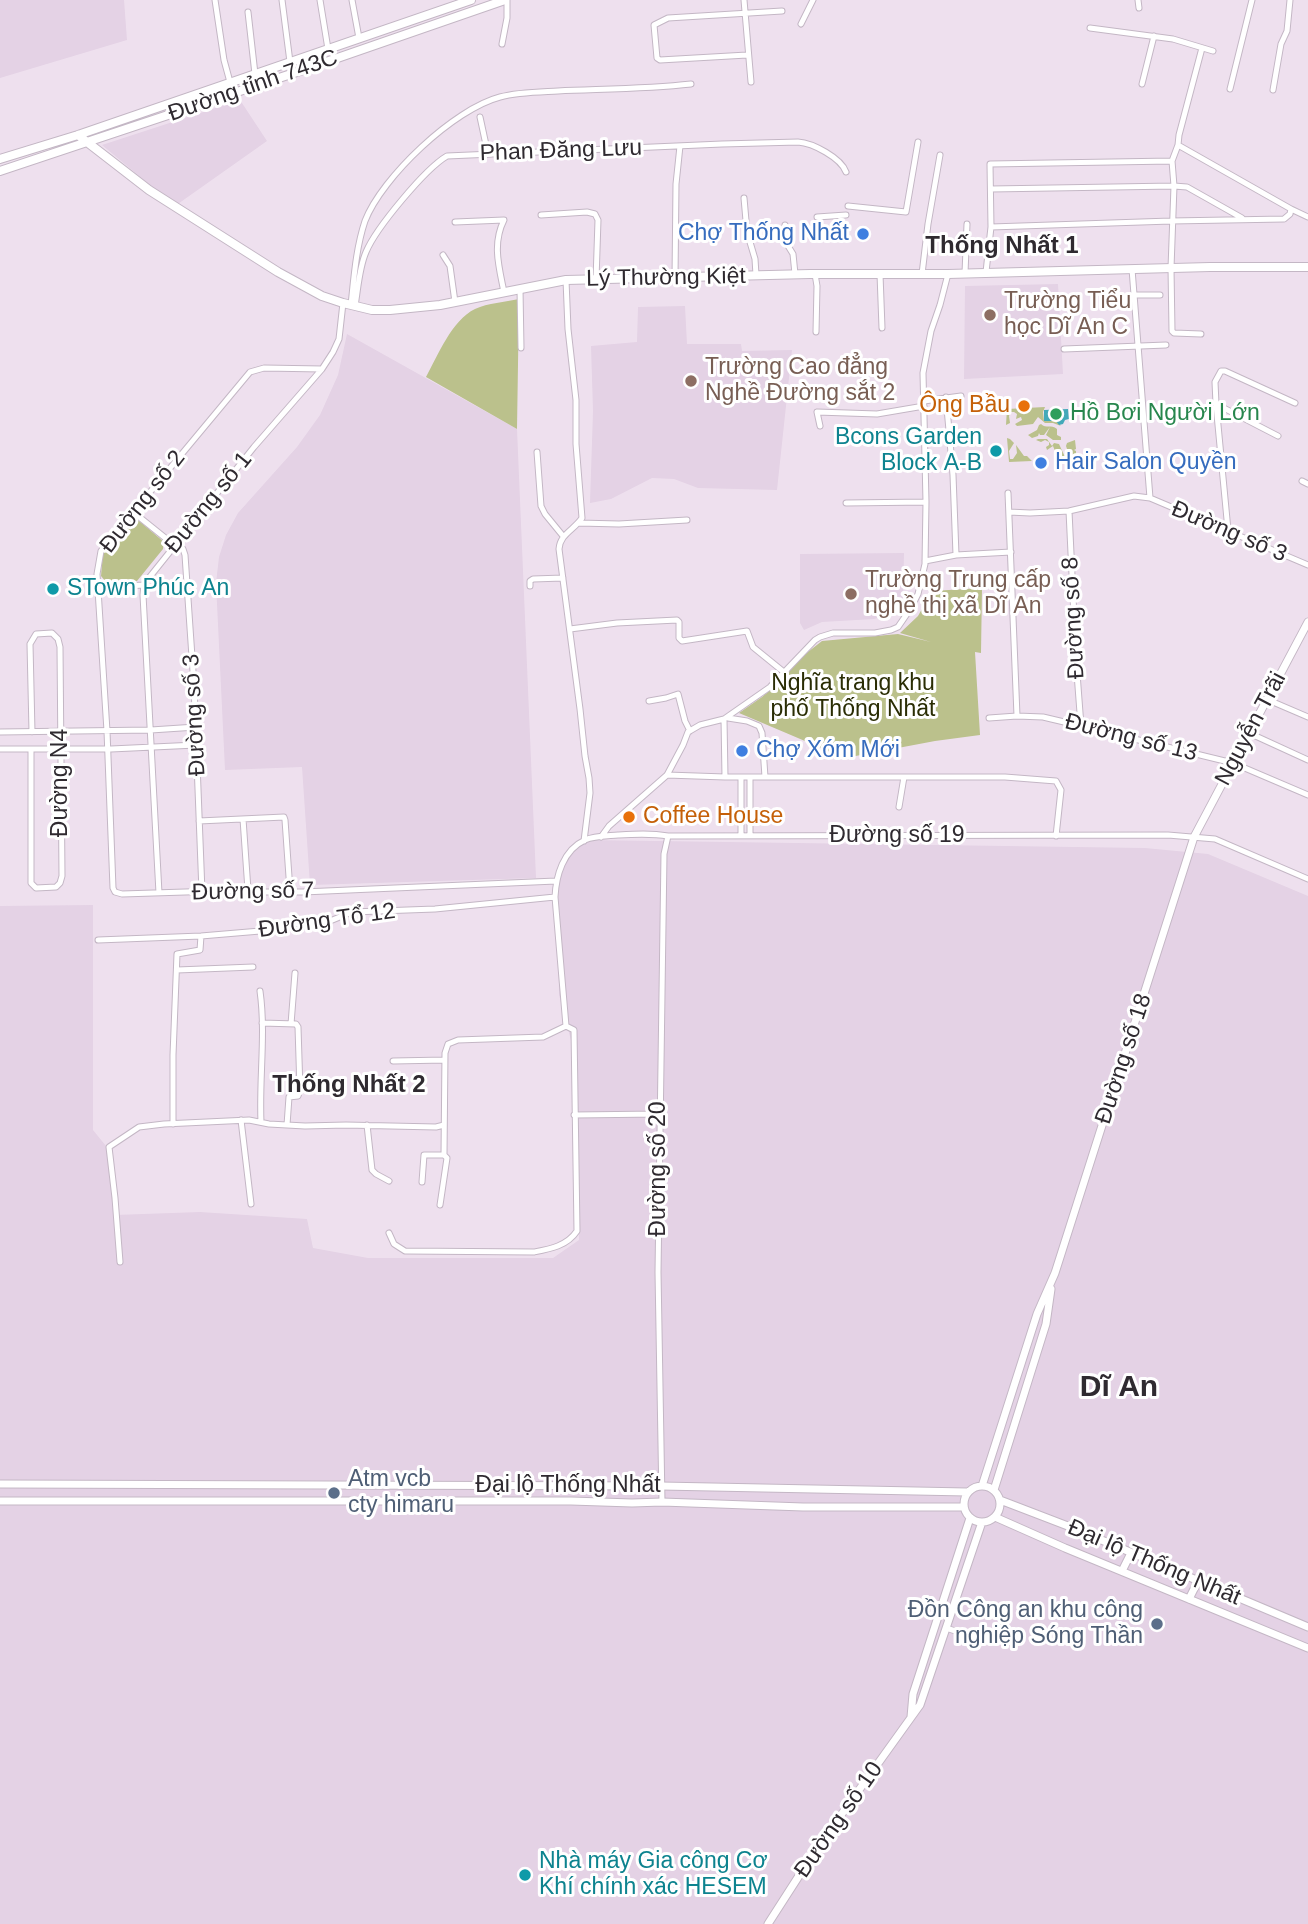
<!DOCTYPE html>
<html>
<head>
<meta charset="utf-8">
<style>
	body { margin:0 }
	canvas { display:block; background:#eee0ee }
</style>
</head>
<body>
<canvas width="1308" height="1924"></canvas>
<script>
const g = document.querySelector('canvas').getContext('2d');
g.lineJoin = 'round';
function fillPath(path, color) {
  g.fillStyle = color;
  g.fill(path, 'evenodd');
}
function strokePath(path, color, width, dash) {
  g.strokeStyle = color;
  g.lineWidth = width;
  g.lineCap = dash ? 'butt' : 'round';
  g.setLineDash(dash || []);
  g.stroke(path);
}
function write(font, color, halo, rows, align = 'center') {
  g.font = font + ' Arial,sans-serif';
  g.lineWidth = 6;
  g.setLineDash([]);
  g.textBaseline = 'middle';
  g.strokeStyle = halo;
  g.fillStyle = color;
  for (const [text, x, y, turn = 0] of rows) {
    g.save();
    g.translate(x, y);
    g.rotate((+turn || 0) * Math.PI / 180);
    g.textAlign = isNaN(turn) ? turn : align;
    if (halo) g.strokeText(text, 0, 0);
    g.fillText(text, 0, 0);
    g.restore();
  }
}
fillPath(new Path2D(`
	M0,0H124L127,40L0,78Z
	M240,100L267,141L175,206L102,145Z
	M1058,284L1063,374L964,379L965,286Z
	M685,306L687,344H741L742,351L792,350L777,490L698,488L674,479L652,478L611,499L590,503L593,411L591,346L637,342L638,307Z
	M347,334L517,429L536,878L310,885L302,767L225,770L216,583L219,557L226,535L238,513L297,447L320,415L338,375Z
	M904,553L903,597L897,609L885,616L874,619L822,622L804,630L800,623V554Z
	M587,840L1145,848L1208,854L1308,896V1924H0V906L93,905V1130L106,1146L115,1215L200,1212L307,1219L313,1248L368,1258H553L579,1240L572,1044L559,995L558,883L563,865L572,853Z`), '#e4d2e5');
fillPath(new Path2D(`
	M519,299L517,429L426,377C438,355 452,320 475,309C488,303 505,302 519,299Z
	M1045,407L1043,412L1044,421H1056L1061,426L1053,423H1045L1038,417L1033,424L1017,426L1015,424L1022,420L1021,417L1016,419L1017,414L1014,412H1011L1009,416L1010,423L1006,425L1007,409Z
	M1041,424C1046,429 1051,424 1057,429V435L1061,437V440H1053L1046,435L1050,427L1044,435H1040L1039,433L1038,436L1032,438L1028,435L1037,430L1039,425Z
	M1007,438L1010,439L1014,443L1009,451L1010,459H1013L1017,453L1016,445L1024,456H1027L1032,461L1009,462Z
	M1038,439H1047L1052,446L1054,443L1059,444L1065,457L1068,452L1066,446L1067,443L1075,440L1076,449L1074,450L1076,451V458L1058,459L1055,456V451L1053,446L1047,450L1046,447L1049,445V442L1045,440L1041,442L1036,440Z
	M134,519L138,520L164,542L163,549L137,581L133,582H106L101,576L103,552L129,521Z
	M982,588L981,653L975,652L980,735L935,741L845,758L739,713L762,697L782,680L799,659L822,641L898,634L931,642L900,633L918,616L932,591Z`), '#bbc18c');
fillPath(new Path2D(`
	M1068,409L1069,419L1065,420L1063,424L1059,425L1056,421H1044V410Z`), '#43a9b9');
const minor = new Path2D(`
	M215,0L224,60L230,82
	M282,0L290,62
	M320,0L328,49
	M352,0L359,38
	M744,0L751,82
	M1138,0L1139,8
	M248,12L255,74
	M801,24L813,0
	M1090,28L1173,39L1213,51
	M502,44L507,18V0
	M747,55L660,60L657,58L654,25L668,18L782,11
	M1142,84L1154,36
	M1230,89L1252,0
	M1273,90L1281,44L1287,31L1290,0
	M480,117L488,154
	M991,189L1174,186L1187,187L1242,218
	M744,198L747,232L755,259L756,275
	M848,206L906,212L918,142
	M1291,209L1308,217
	M541,215L587,212L595,214L598,220L596,280
	M817,217L846,215
	M455,222L504,220C492,244 499,267 504,292
	M785,225V241L793,254L795,274
	M991,227L1171,221L1284,219L1290,214L1291,209L1178,145
	M443,255L450,266L455,302
	M1132,269L1150,498
	M986,272L991,227L990,164L1172,161
	M965,273L967,224
	M815,274L817,286L816,332
	M880,274L882,328
	M922,274L928,224L940,155
	M675,278L676,184L680,146
	M566,280L568,329L576,400V444L582,518C574,530 560,534 559,549L580,709L585,756L589,778L590,793L584,841
	M520,289L521,348
	M1133,295H1160
	M351,305C354,277 356,248 365,221C382,177 454,109 500,97C518,92 539,92 558,91C602,89 647,89 691,84
	M355,306C358,289 359,268 366,252C376,228 425,169 447,156L722,144L798,142C813,143 841,158 846,172
	M1201,334L1174,333L1172,331L1171,268L1174,186L1172,161L1178,145L1179,135L1202,48
	M1064,349L1166,345
	M322,369L264,368L250,372L101,551L97,574L107,731L113,888L115,892L122,894L248,890L255,892H303L556,881
	M946,397L953,475L956,555
	M924,401L961,396
	M1216,404L1278,436
	M820,426L817,412L877,414L924,406
	M537,452L541,506L545,514L563,536
	M1302,481L1308,484
	M1008,493L1017,716
	M846,503L926,502
	M1069,511L1076,660L1081,726
	M133,512L174,545L183,549L185,555L194,686L202,892
	M1009,512L1030,513L1069,511L1134,496L1150,498L1308,565
	M579,523L619,524L687,520
	M1228,530L1216,404L1215,382L1221,371H1225L1295,403
	M925,561L956,555L1011,552
	M530,586V581L533,579L563,578
	M98,588L143,585
	M570,629L617,623L677,620L679,622V638L682,641L747,631L753,647L785,673
	M1266,699L1308,717
	M649,701L666,698L678,694L685,721L690,731
	M728,718L747,721L759,726L762,733L765,777
	M989,718L1017,716L1043,717L1081,726L1233,763L1308,795
	M724,719L725,777
	M0,732L151,730L196,727
	M1249,733L1308,760
	M0,749H111L196,745
	M31,749V883L36,888L56,887L60,883L62,876L60,647L58,639L52,633L36,634L30,644L32,732
	M667,775L725,777H1005L1056,781L1061,790L1056,836
	M741,777V835
	M750,777V835
	M899,807L904,777
	M243,819L248,890
	M199,821L284,817L285,820L290,891
	M601,837L609,826L667,775L683,745L688,732L700,725L724,719L770,687L815,640L820,637L833,633H875L891,630L898,627L911,608L918,594L925,564L926,502L923,373L931,331L940,305L948,274
	M159,893L143,595L144,584L254,447L322,369L333,352L339,339L343,303
	M98,940L201,936L272,930L292,924L330,921L352,912L435,909L555,897
	M177,970L253,967
	M260,991C266,1034 259,1078 261,1122
	M262,1023L296,1024L298,1027L300,1090L298,1096L289,1097L287,1125
	M291,1024L295,973
	M393,1061L445,1060
	M574,1115L659,1114
	M241,1120L251,1204
	M173,1124V1055L177,954L200,950L201,936
	M367,1125L372,1170L376,1174L389,1181
	M422,1182L424,1155H444
	M440,1205L447,1158L444,1155L445,1053L448,1044L458,1040L543,1037L566,1026L555,897C556,876 563,850 585,840C594,836 608,836 618,835C635,834 651,833 668,836L1168,835L1215,839L1308,879
	M389,1233L394,1244L405,1251L534,1252C550,1249 567,1246 577,1231L574,1030L566,1026
	M120,1262L115,1198L109,1147L139,1127L164,1124L249,1120L269,1124L305,1126L346,1125L436,1127L444,1125
	M662,1502L658,1272L664,854L668,836
	M946,1628L974,1637`);
const tertiary = new Path2D(`
	M0,1484L661,1486L967,1492
	M964 1504a18 18 0 1 1 36 0a18 18 0 1 1-36 0Z
	M982,1486L1037,1314L1055,1273L1194,837L1308,622
	M994,1490L1046,1324L1051,1289
	M1000,1500L1073,1528L1308,1627
	M0,1501H571L632,1503L662,1502L803,1507H964
	M995,1517L1065,1548L1308,1648
	M1122,1571L1131,1553
	M1189,1599L1198,1581
	M911,1717L913,1694L970,1518
	M768,1924L813,1854L920,1705L982,1522`);
const secondary = new Path2D(`
	M78,135L149,190L278,272L322,296L343,303L372,310H390L440,305L566,280L810,274H948L1210,267H1308
	M0,159L78,135L471,0
	M0,171L297,72L505,0`);
strokePath(minor, '#c4b7c5', 7);
strokePath(tertiary, '#c4b7c5', 9);
strokePath(secondary, '#c4b7c5', 10);
strokePath(minor, '#fff', 5);
strokePath(tertiary, '#fff', 7);
strokePath(secondary, '#fff', 8);
for (const [x, y, r, color] of [
	[863,234,7,"#3f7fe0"],
	[990,315,7,"#8d6e63"],
	[691,381,7,"#8d6e63"],
	[1024,406,7,"#e8710a"],
	[1056,414,7,"#2e9e5b"],
	[996,451,7,"#0f9aa8"],
	[1041,463,7,"#3f7fe0"],
	[53,589,7,"#0f9aa8"],
	[851,594,7,"#8d6e63"],
	[742,751,7,"#3f7fe0"],
	[629,817,7,"#e8710a"],
	[334,1493,7,"#5c6f8a"],
	[1157,1624,7,"#5c6f8a"],
	[525,1875,7,"#0f9aa8"]
]) {
  const dot = new Path2D();
  dot.arc(x, y, r, 0, 2 * Math.PI);
  g.fillStyle = color;
  g.fill(dot);
  strokePath(dot, '#fff', 2.5);
}
write('23px', '#2f2a30', '#fff', [
	["Đường tỉnh 743C",253,86,-19],
	["Phan Đăng Lưu",561,151,-2],
	["Lý Thường Kiệt",666,278,-1],
	["Đường số 2",143,502,-52],
	["Đường số 1",209,503,-51],
	["Đường số 3",1229,532,23],
	["Đường số 8",1074,618,-93],
	["Đường số 3",195,715,-93],
	["Nguyễn Trãi",1251,729,-62],
	["Đường số 13",1131,738,14],
	["Đường N4",61,783,-90],
	["Đường số 19",897,836],
	["Đường số 7",253,892,-1],
	["Đường Tổ 12",327,921,-8],
	["Đường số 18",1124,1059,-72],
	["Đường số 20",659,1169,-90],
	["Đại lộ Thống Nhất",568,1486],
	["Đại lộ Thống Nhất",1154,1563,23],
	["Đường số 10",839,1820,-55]
]);
write('23px', '#366cbe', '#fff', [
	["Chợ Thống Nhất",849,234,"right"],
	["Hair Salon Quyền",1055,463],
	["Chợ Xóm Mới",756,751]
], 'left');
write('23px', '#785e54', '#fff', [
	["Trường Tiểu",1004,302],
	["học Dĩ An C",1004,328],
	["Trường Cao đẳng",705,368],
	["Nghề Đường sắt 2",705,394],
	["Trường Trung cấp",865,581],
	["nghề thị xã Dĩ An",865,607]
], 'left');
write('23px', '#c56008', '#fff', [
	["Ông Bầu",1010,406],
	["Coffee House",643,817,"left"]
], 'right');
write('23px', '#27864d', '#fff', [
	["Hồ Bơi Người Lớn",1070,414]
], 'left');
write('23px', '#0d838f', '#fff', [
	["Bcons Garden",982,438,"right"],
	["Block A-B",982,464,"right"],
	["STown Phúc An",67,589],
	["Nhà máy Gia công Cơ",539,1862],
	["Khí chính xác HESEM",539,1888]
], 'left');
write('23px', '#2a2d04', '#fff', [
	["Nghĩa trang khu",853,684],
	["phố Thống Nhất",853,710]
]);
write('23px', '#4e5e75', '#fff', [
	["Atm vcb",348,1480],
	["cty himaru",348,1506],
	["Đồn Công an khu công",1143,1611,"right"],
	["nghiệp Sóng Thần",1143,1637,"right"]
], 'left');
write('bold 24px', '#2f2a30', '#fff', [
	["Thống Nhất 1",1002,246],
	["Thống Nhất 2",349,1085]
]);
write('bold 30px', '#2f2a30', '#fff', [
	["Dĩ An",1119,1388]
]);
</script>
</body>
</html>
